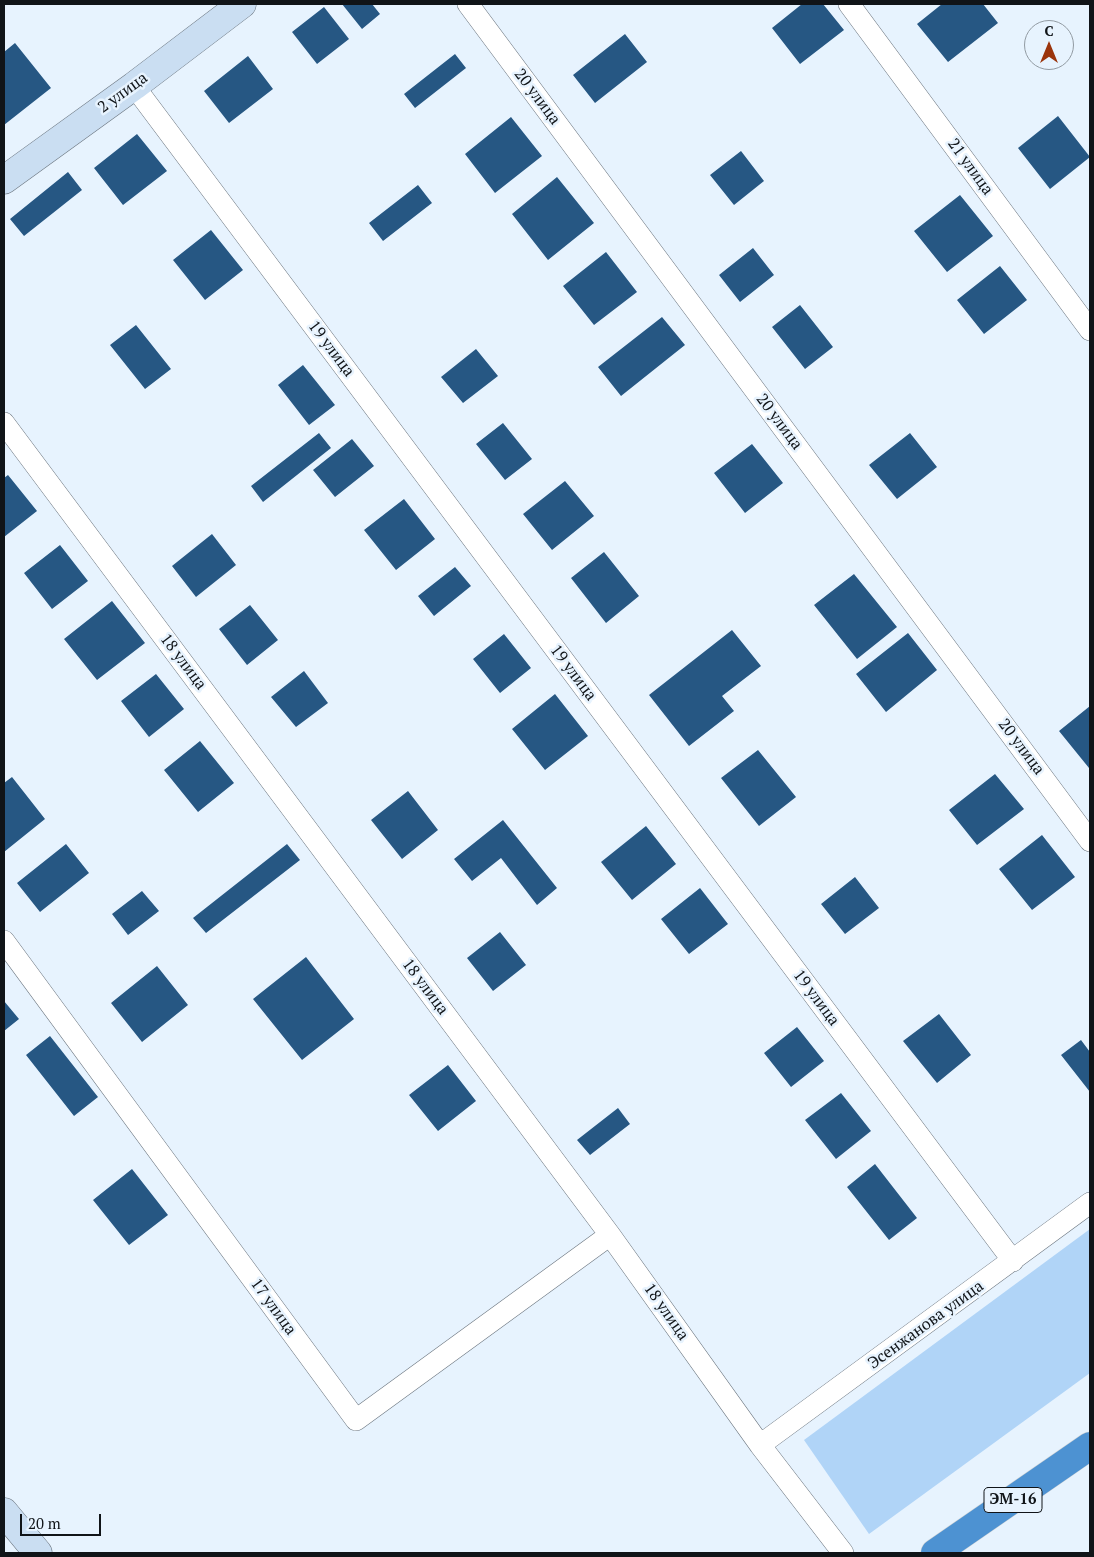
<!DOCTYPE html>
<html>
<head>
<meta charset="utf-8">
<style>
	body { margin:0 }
	#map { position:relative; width:1094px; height:1557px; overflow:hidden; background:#e7f3fe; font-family:"PT Serif",serif }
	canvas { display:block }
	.frame { position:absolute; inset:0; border:5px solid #101418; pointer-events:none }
	.north { position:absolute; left:1024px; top:20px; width:50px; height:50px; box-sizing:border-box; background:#e7f3fe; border:1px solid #919aa2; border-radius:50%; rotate:0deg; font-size:14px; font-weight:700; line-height:20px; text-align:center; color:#101418 }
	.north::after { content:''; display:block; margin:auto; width:18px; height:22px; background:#9a340c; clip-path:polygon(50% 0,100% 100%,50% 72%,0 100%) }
	.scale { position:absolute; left:20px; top:1514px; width:81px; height:22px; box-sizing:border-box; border:2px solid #101418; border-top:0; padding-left:6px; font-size:15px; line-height:18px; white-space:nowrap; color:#101418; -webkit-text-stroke:4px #e7f3fe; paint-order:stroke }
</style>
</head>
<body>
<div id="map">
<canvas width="1094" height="1557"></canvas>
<div class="frame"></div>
<div class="north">С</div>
<div class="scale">20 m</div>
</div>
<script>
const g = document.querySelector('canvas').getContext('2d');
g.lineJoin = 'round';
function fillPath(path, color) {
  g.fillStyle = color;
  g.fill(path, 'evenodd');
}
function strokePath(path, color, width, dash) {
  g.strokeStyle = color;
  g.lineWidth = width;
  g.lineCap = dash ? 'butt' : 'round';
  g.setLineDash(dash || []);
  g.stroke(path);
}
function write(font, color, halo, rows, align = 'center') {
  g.font = font + ' "PT Serif",serif';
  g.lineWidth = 5;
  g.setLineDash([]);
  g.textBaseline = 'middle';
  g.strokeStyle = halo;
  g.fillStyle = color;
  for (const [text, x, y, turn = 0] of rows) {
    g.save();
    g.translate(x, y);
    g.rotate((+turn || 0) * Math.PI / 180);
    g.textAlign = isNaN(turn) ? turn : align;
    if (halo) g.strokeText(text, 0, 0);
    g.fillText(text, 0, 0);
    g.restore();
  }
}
fillPath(new Path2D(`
	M1090,1229V1373L869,1534L804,1440Z`), '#b0d4f7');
fillPath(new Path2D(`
	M342,4H372L380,14L362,29Z
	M802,4H823L844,30L800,64L772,28Z
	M942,4H983L998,23L948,62L917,24Z
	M324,7L349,39L317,64L292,32Z
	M625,34L647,62L595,103L573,75Z
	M15,43L51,88L4,125V52Z
	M455,54L466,68L415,108L404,94Z
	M248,56L273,89L229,123L204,91Z
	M1058,116L1090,157L1050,189L1018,148Z
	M511,117L542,156L495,193L465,154Z
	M137,134L167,171L123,205L94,168Z
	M741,151L764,181L734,205L710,175Z
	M68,172L82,190L24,236L10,219Z
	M557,177L594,223L548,260L512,214Z
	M418,185L432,203L383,241L369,223Z
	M960,195L993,236L947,272L914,231Z
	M211,230L243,270L205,300L173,260Z
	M753,248L774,275L740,302L719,275Z
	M606,252L637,292L594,325L563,286Z
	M1000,266L1027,300L984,334L957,300Z
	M800,305L833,347L805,369L772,327Z
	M662,317L685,345L621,396L598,367Z
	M136,325L171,369L145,389L110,345Z
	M476,349L498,376L463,403L441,377Z
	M303,365L335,405L309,425L278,385Z
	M503,423L532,459L505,480L476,444Z
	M319,433L331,448L263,502L251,486Z
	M910,433L937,467L897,499L869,465Z
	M352,439L374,466L335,497L313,470Z
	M752,444L783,483L745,513L714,473Z
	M8,475L37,511L4,537V478Z
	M565,481L594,516L552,550L523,514Z
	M404,499L435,539L396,570L364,530Z
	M212,534L236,565L196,597L172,566Z
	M60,545L88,581L52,609L24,573Z
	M604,552L639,596L606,623L571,578Z
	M455,567L471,586L434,616L418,596Z
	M854,574L897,627L857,659L814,605Z
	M112,601L145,643L97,680L64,639Z
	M250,605L278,640L247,665L219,629Z
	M732,630L761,666L722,696L734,711L689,746L649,695Z
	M908,633L937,670L886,712L856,674Z
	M504,634L531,668L500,693L473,659Z
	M304,671L328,703L296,727L271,697Z
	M156,674L184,709L149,737L121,701Z
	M555,694L588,736L545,770L512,729Z
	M1090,706V767L1089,768L1059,731Z
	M200,741L234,783L198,812L164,770Z
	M758,750L796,797L759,826L721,778Z
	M995,774L1024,809L977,845L949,810Z
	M12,777L45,819L4,852V783Z
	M408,791L438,830L402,859L371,820Z
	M503,820L557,888L537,905L501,858L472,881L454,859Z
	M646,826L676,864L632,900L601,862Z
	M1042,835L1075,877L1032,910L999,869Z
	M66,844L89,873L40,912L17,883Z
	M287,844L300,860L206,933L193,918Z
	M855,877L879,908L845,934L821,904Z
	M700,888L728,924L689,954L661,919Z
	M142,891L159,911L128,935L112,914Z
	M500,932L526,965L493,991L467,958Z
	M306,957L354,1019L302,1060L253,999Z
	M157,966L188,1005L142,1042L111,1003Z
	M4,1001L19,1019L4,1031Z
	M939,1014L971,1055L937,1083L903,1041Z
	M797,1027L824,1061L791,1087L764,1053Z
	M50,1036L98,1097L74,1116L26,1055Z
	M1081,1040L1090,1052V1092L1061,1055Z
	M448,1065L476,1101L438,1131L409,1095Z
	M841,1093L871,1131L836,1159L805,1120Z
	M618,1108L630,1124L590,1155L577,1140Z
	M875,1164L917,1218L889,1240L847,1187Z
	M132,1169L168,1215L129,1245L93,1200Z`), '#265783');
const street = new Path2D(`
	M468,4L1090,841
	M849,4L1090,330
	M134,86L1013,1261
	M4,423L610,1235L760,1445L843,1553
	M4,941L356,1420L610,1235
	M760,1445L1090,1203`);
const secondary = new Path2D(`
	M4,180L134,86L242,4
	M4,1512L38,1553`);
const highway = new Path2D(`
	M935,1553L1090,1446`);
strokePath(street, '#6a747e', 22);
strokePath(secondary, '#6a747e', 29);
strokePath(highway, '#d4d5d5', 29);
strokePath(street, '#fff', 21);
strokePath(secondary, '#cadef2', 28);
strokePath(highway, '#4d92d2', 28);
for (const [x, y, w] of [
	[1013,1500,58]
]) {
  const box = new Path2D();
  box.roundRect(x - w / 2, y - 12.5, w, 25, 4);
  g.fillStyle = '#e7f3fe';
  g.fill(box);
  strokePath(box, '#101418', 1);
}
write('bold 15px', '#101418', null, [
	["ЭМ-16",1013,1500]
]);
write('16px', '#101418', '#e7f3fe', [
	["2 улица",123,93,-36],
	["20 улица",537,97,53],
	["21 улица",970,167,54],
	["19 улица",331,349,53],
	["20 улица",779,422,53],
	["18 улица",183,662,53],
	["19 улица",573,673,53],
	["20 улица",1021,747,53],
	["18 улица",425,987,53],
	["19 улица",816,998,53],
	["17 улица",273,1307,54],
	["18 улица",666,1312,55],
	["Эсенжанова улица",926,1325,-36]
]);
</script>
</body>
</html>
